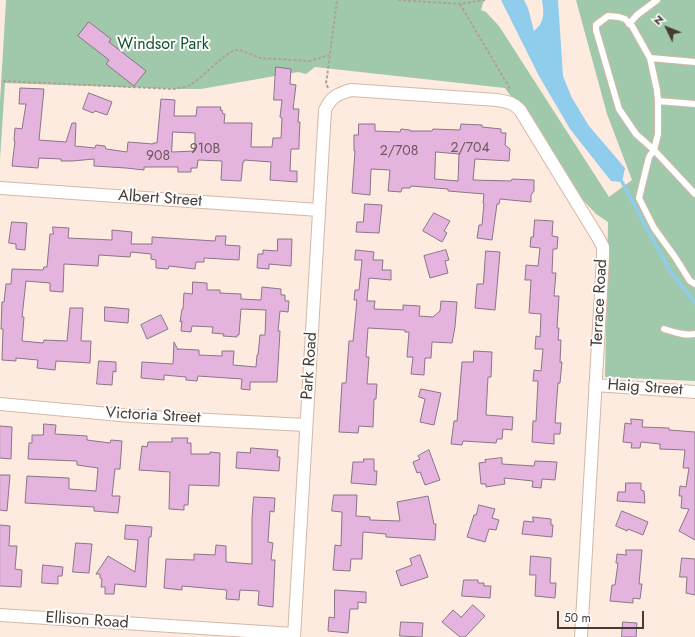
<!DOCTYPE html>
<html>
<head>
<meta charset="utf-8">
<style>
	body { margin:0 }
	#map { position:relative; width:695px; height:637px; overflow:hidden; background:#feebe0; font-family:Jost,sans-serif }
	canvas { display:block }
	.north { position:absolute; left:647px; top:8px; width:40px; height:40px; -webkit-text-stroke:3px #fcfcfc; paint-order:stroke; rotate:313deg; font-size:11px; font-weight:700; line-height:16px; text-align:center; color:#463a33 }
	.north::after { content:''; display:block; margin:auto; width:14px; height:18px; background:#463a33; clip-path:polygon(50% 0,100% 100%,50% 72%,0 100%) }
	.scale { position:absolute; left:557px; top:611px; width:87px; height:18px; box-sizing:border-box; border:2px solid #463a33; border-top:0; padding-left:5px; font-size:12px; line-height:14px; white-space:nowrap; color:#463a33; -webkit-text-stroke:3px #fcfcfc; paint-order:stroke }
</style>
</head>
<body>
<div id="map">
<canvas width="695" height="637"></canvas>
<div class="north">N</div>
<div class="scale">50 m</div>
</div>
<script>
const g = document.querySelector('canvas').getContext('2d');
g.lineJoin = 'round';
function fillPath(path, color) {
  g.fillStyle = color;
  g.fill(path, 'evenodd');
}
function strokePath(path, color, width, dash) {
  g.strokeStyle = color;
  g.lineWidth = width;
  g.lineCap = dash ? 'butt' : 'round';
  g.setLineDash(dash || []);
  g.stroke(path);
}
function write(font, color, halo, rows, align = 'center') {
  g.font = font + ' Jost,sans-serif';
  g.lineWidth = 4;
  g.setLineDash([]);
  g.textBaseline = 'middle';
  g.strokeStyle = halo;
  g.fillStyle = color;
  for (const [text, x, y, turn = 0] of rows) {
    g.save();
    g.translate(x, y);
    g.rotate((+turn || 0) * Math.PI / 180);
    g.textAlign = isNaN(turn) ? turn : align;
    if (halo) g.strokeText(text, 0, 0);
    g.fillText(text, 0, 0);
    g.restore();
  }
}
fillPath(new Path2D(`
	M6,0H484L481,10L486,12L499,26L609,197L632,180L607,114L576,0H695V381L605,377L608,222L596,214L583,200L505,88L315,67L306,74L298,72L201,89H177L5,83L0,159V102Z`), '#a0c9ab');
fillPath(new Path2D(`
	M501,0H524L528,8L534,31C545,22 544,13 542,0H558L563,76L572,98L589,126L625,168L622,182L611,181L570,129L539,76Z`), '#90cded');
strokePath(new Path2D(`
	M622,182L670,271L695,303`), '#90cded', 3.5);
const building = new Path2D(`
	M89,22L111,39L109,42L146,71L134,86L106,64L109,60L78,36Z
	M276,67L291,69L290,84L296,85L293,109H299L298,122H300L299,143V149H291L290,171H297V182L270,180L271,162L244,160V162H243L241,181L221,180L222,161L198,160L197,168H191V172H178V167H144V170L126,168L94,166V159L72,161H61V159L39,158L38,168L12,166L15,141H14L15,128L22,129L26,104H19L20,88L44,89L39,140L66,142L72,123H76L75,146L95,148L96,145L105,146L106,149L127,152L128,142L153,144V143H157L161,99L175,100L174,116H196L197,107H221L220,110H222L223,114H225L224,123H252L251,147H272L273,138H281L282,118L280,117L282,100H274ZM173,132L195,133V151L172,152Z
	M89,93L112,102L107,115L95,111L93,113L83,109Z
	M359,124H375V131L400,132L401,129L410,130V131H432L433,129L460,130L461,124L482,125V127L501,129V133H506L505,145L510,149L509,161L475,159L473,180L511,181L512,179L534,180V191L531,195V202L500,199L499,204H497L492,240L477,238L479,225H482L484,203H483L484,194L448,191V189L411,186L410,188H402L401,192L388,191L390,170L371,169L370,195L352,193L355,151H354V135H358ZM436,152L459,154L458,181L435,179Z
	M365,204L382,205L379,233L356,232L357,222H363Z
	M434,213L450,221L444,231L447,233L442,242L423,231Z
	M535,220L553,221L552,236L558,237L557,249H553L552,273H556L554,296H559L557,328H559L558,340H561L560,362H562L560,383H558L555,423H561L560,434H554V444L532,442L533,421H536L538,381H533L534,370L541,371L543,349H535L536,336L540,337L541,314L529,313L531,280H525L526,265L538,266L540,248L530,247L531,237H533Z
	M12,222L27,223L25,250L16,249V244L9,243Z
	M53,227L69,228L68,238L112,240V230L132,232L131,244H152V237L215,241L216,236H226L225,245L240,246L239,260L204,258V262H196L195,269L169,266L168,269L156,268V260L151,259V254L131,252L130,257L99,255L98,266L64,264L63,292L50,291V283L26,281L22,317H24L22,341L43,343L44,340L67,341L70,308H83L81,341H91L90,363L56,361L55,370L37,368L38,360L16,358V361L2,360L3,329H1L2,302H4L6,284H11L12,269L43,270L44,267H47L50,234H53Z
	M278,239H292L291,266L269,264V269L257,268L258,254H263V250L277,251Z
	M356,250L374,252L373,260H383L382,270H391V280L369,278L367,301H375L374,309L403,310V305L420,306L419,316L433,317L440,311L441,301L457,302L455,327L452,343L432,342L431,358H425L424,375L411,374L413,357H407L409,332H405V330L368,328L366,357H369L367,384H377L376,399H374L373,427L359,426L358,433L339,432L342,383H346L349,341H353L357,300H354L355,290H359L362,260H355Z
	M446,250L449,260L445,261L448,273L430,278L424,256Z
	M486,251L500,252L495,310L475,308L477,284H483Z
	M193,282L207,283V290H220V293L241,294V299L261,300L262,287L281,289V295H285V301H289L288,312L280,311L278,331H280L277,382H250V390L241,389L242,379L198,376L197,381L186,380V377L164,375V380L141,378L142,362L173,364L174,342L178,350V349L199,350V355L222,356V351H234L233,365L256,367L257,355H258L260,335H265L266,310L241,309L239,335H237V337L223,336L224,334L212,333L213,327L192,326L191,332L181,331L182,321L180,322L182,309H183L184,293L192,294Z
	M105,307L129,309L128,323L105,321Z
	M161,315L168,329L147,339L141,325Z
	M474,351L492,352L491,377H488L486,415L513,417L512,430L503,429L502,439H497L496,443L463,441L462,445L451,444L454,421H457L462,362H473Z
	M99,361L116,362V372L113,371L112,385L97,384Z
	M421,389L441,393L434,425L420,422L425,399L419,397Z
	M631,419L643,420L642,427L669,428V430L695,432V540L679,531L689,509L681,508L682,496H679L680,486L686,487L689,468H683L685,450L660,449V444L641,442L640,448H631L632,443L623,442L625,423L631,424Z
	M44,424L56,425L55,434L87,436V440L110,443L111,440L122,441L120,469H115L112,496H120L118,513L94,511V507L25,503L27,476L69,478V489L96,491L98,468L77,465V461L28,459L29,443H32V435H43Z
	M0,426L12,427L11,459L0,458Z
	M172,438H188L187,443H191V454H210V452L220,453L219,486L189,485L188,505H184V510L169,509L170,472L139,470L142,446L147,447L148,442H172Z
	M251,448L278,450L277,457H280L279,471L236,468L237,452L250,453Z
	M429,450L440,480L425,485L420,472L417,473L413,462L420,459L418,456Z
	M502,458V464L534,466L535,461L557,462L555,480L542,479L541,488L532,487L533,481L504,478L505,484L486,487V484H481L479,463L486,462L485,460Z
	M364,459H374V471H377L376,485L351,483L353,462H363Z
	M0,475H10L7,511L0,510Z
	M626,483H641V490L644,491L645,503L617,501L618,492H625Z
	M334,495H357L356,516L370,517V520L400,521L397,502L428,496L434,524H436L435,540L386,537V534L363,532L362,559H351L350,571L333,570L335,545L341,546L342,512L332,511Z
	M254,497L275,498L274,512L270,511L268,542L273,543L271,560H275L273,607L258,605L259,591L240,590L239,600L226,599L227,590L182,586V590L164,588L166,559L194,560V554L215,555L216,545L226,546V562L252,564V518Z
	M479,505L495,509L492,518L499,520L496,530L489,529L485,542L467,537L474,515H476Z
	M622,511L648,522L643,535L628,529L627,531L616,526Z
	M533,517L551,519V525H553L552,537L522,534L524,521L533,522Z
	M0,525L10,526L9,546H17L15,569L22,570L21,587L0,586Z
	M126,525L152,527L151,537H149L146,587L115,584L114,594H105V587H101L102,579L100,578V574H96L108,556L135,572L138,540L125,539Z
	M76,543L92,544L89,573L73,572Z
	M626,550H642L639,584H642L640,599L633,598V603L610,601L612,585H615L618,563H616L617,554L626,555Z
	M420,555L428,577L401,586L396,571L412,565L410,559Z
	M531,556L551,558L550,583H556L555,598L535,596L536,575H530Z
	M682,558L695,559V595L686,593L687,577H680Z
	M43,565L63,567L62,576H58V584L42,583Z
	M464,580H478V583H484V586H491L490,598L462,596Z
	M335,590L366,592V603L358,602V609H350L348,633L328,631L329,617L334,618Z
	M473,605L485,616L465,637H460L442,622L453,610L461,617Z
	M401,622L423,623L422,637L400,636Z
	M623,622L637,623L636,637H622Z`);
fillPath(building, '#e4b4de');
strokePath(building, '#8b7488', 1);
const service = new Path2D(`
	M629,24L637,15L657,0
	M650,58L695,62
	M658,101L695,104
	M695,194L654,150L636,134L619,109L596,30V25L608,16L619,17L625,19L632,26L650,58L657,90L658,101V134L654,150L649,157L639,198L654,228L675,257L690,281L695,284
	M664,329C674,332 685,336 695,334`);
const minor = new Path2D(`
	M0,188L319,210
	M595,385L695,392
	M0,404L131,416L306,425
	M0,615L294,634
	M294,637L325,110C331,97 337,94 351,90L497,100C508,102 512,102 520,110L599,239L603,247V257L581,637`);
strokePath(service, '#d5b7a6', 8);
strokePath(minor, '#d5b7a6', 14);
strokePath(new Path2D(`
	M398,0L460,4L485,0
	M460,4L509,87V91
	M3,81L174,89L188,86L196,81L226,55L234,50H240L260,58L310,61L329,55
	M328,88L326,83L327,77L337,0`), '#b0a097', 2, [3, 2]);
strokePath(service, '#fff', 6);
strokePath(minor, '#fff', 12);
write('14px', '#6e585e', null, [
	["2/704",470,149],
	["910B",205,150],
	["2/708",399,152],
	["908",158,157]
]);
write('16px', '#13502d', '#fcfcfc', [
	["Windsor Park",163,45]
]);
write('16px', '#463a33', '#fcfcfc', [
	["Albert Street",160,199,4],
	["Terrace Road",600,303,-87],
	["Park Road",310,366,-86],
	["Haig Street",645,388,4],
	["Victoria Street",153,416,3],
	["Ellison Road",87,621,4]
]);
</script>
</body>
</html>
